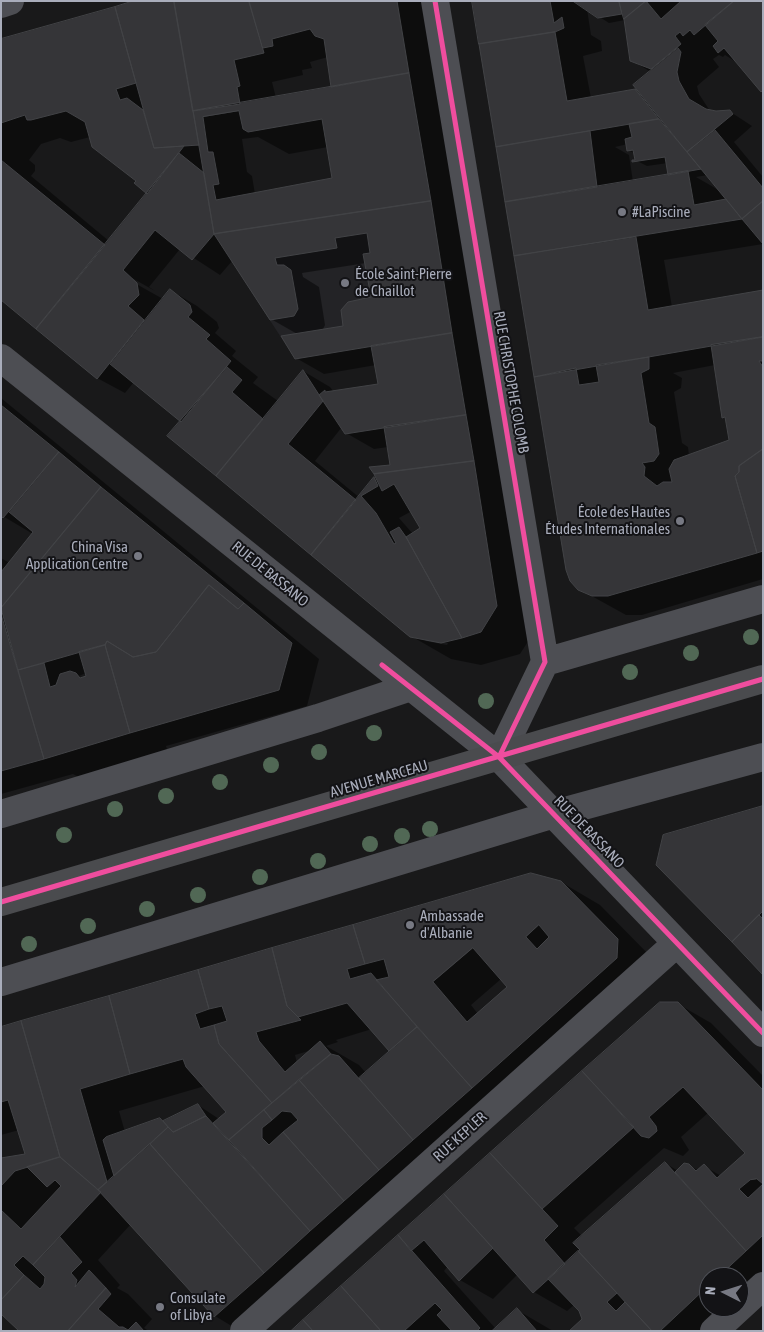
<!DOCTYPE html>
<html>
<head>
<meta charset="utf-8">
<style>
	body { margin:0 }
	#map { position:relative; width:764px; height:1332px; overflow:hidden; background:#19191a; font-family:"Asap Condensed",sans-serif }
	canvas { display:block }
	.frame { position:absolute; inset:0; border:2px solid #a9adbb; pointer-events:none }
	.north { position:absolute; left:699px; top:1267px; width:50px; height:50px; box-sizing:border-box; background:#131316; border:1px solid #4f5158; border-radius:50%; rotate:275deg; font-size:14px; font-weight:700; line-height:20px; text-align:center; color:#a9adbb }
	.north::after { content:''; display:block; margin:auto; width:18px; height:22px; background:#777983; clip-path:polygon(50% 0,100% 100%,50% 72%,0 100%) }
</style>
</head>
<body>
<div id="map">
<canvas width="764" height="1332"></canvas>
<div class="frame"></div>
<div class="north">N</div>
</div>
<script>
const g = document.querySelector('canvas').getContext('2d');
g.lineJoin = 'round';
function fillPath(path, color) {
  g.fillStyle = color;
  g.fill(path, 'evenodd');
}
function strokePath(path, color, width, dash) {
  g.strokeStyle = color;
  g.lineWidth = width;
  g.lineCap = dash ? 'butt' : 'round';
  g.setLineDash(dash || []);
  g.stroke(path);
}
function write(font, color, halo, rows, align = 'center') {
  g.font = font + ' "Asap Condensed",sans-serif';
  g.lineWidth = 4;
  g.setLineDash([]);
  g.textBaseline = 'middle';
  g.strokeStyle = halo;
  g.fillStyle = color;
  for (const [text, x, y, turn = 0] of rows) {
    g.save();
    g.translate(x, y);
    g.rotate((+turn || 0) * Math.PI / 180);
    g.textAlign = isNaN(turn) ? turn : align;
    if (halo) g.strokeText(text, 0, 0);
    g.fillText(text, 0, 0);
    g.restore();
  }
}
fillPath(new Path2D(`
	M431,201L452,333L295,359L214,234Z`), '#232326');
fillPath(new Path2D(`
	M139,1H432L536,629L520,654L481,665L451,659L411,636L181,421L134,382L125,393L97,378L1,299V41ZM328,57L333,88L276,98L272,82L303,75L302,70L312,68L310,62ZM90,137L148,193L109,241L31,176L35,171V165L29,160L41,144L60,138L71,142ZM258,137L289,154L328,147L333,179L255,194L252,176L247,172L242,139ZM180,249L220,275L233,260L271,319L299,335L296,358L324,374L376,365L379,385L334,392L330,387L303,371L278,401L253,383L258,377L232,356L236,351L215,333L219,328L217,322L197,306L170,290L163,299L131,281L132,278L155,291L149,287ZM366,263L373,298L345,327L322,331L325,325L319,287L303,277L302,273ZM342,427L346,433L374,449L388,447L391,466L375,473V478L360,498L315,461ZM412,511L422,529L413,534L399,518ZM423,638L448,643L447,645L426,641Z
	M473,1H763V92L738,63L725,55L723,57L719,55L713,59L719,67L697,86L699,94L710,111H729L752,126L734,142L763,177V244L664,260L672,307L763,291V579L642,615H626L579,589L516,256ZM587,9L609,23L625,20L631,60L651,72L642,95L635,91L591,98L583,56L602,51L601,41L591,35ZM628,144V150L636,154L637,161L647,166L668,163L670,175L633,182L629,155L615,147ZM708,175L722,192L696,177ZM715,365L723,417L726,419L730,441L689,456L688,447L682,443L674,392L681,388L682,378L673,373Z
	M1,398L319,659L307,706L166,746L169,756L84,780L73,774L1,794V558L8,562L9,565L33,534L1,515ZM86,673L87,677L83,678L79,676Z
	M763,807V973L657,864Z
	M561,882L600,905L657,963L240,1331L215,1316L131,1224L98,1260L120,1285L117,1288L128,1294L152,1319L144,1328L149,1331H22L1,1314V1159L26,1155L19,1130L1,1135V1028ZM501,979L508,987L478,1014L471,1005ZM372,1029L392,1051L366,1073L359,1065L326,1046L338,1042L336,1040ZM312,1050L297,1063L295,1055ZM205,1086L228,1112L219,1119L198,1105L164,1122L160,1119L125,1132L119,1111ZM104,1187L106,1188L92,1203H89Z
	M678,1004L711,1023L763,1076V1277L739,1299V1277H709V1307H730L705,1331H571L583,1319L580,1310L574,1305L567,1311L534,1292L518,1274L493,1299L460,1280L448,1266L444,1271L496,1329L517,1310L553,1331H293ZM708,1113L747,1153L721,1176L704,1166L699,1171L688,1165L678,1171L665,1163L582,1236L574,1228L664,1148L683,1156L689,1150L681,1137Z`), '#0007');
const building = new Path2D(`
	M133,1H174L199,145L154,148L115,7Z
	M174,1H249L264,53L234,60L240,86L237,87L240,104L193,111Z
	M249,1H397L409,73L331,87L324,39L315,36L310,29L272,39L273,46L263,48Z
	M472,1H550L554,23L562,17L564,28L555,32L479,44Z
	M573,1H619L622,14L598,18Z
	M619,1H646L624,19Z
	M646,1L661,19L681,1H734L694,35L690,30L683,36L680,32L675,36L681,44L651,69L630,61L624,19Z
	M734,1H763V90L761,92L724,48L718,53L713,46L718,41L705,25Z
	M115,7L136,83L116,89L120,100L127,98L143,110L154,148L184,146L147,194L134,183L136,181L92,147L85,122L66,111L31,120H27L25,115L1,123V39Z
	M555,32L567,101L635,89L659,119L496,147L479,44Z
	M678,48L681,52L677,72L679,81L689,99L706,109L716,111L730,110L733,114L687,152L633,85Z
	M409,73L431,201L214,234L193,111ZM239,111L243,129L248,132L322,119L332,178L216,200L213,185L219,184L213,152H208L203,117Z
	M659,119L687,152L701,169L668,175L665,157L632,162V160H635L633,150L627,151L625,139L632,137L629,124Z
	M715,130L763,188V201L742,219L687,152Z
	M590,131L597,187L505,202L496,147Z
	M179,153L204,173L214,234L192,260L155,230L123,270L137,283L139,295L128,306L144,320L97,379L36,329Z
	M1,160L105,245L36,329L1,300Z
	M688,171L694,205L726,199L742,219L514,256L505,202Z
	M431,201L452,333L295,359L281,336L343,326L341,310L348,302L371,297L363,254L370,253L367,233L335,238L337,248L275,258L277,265H284L291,270L298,309L294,316L270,320L214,234Z
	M763,201V244L742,219Z
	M636,237L648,310L763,290V337L534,377L514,256Z
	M170,289L190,305L192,312L188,317L210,335L206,339L231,361L181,422L110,364Z
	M452,333L466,415L345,434L319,395L325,390V392L378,384L371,346Z
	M763,337V361H759L763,367V449L739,466V472L735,476L757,553L608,596H592L578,590L570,581L566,570L534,377L576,368L579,385L599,382L596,365L649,357V369L641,373L649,423L655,427L659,454L654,461L642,463L645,467L644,476L657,486L663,482H672L669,469L674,460L729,440L725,417L722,418L711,345Z
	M227,367L242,380L232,392L263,419L216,476L167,436Z
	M303,370L323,401L288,444L356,500L311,555L216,476Z
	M1,405L59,452L3,518L1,516Z
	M466,415L474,461L374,474L369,467L390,465L384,427Z
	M763,449V551L757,553L735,476L739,472V466Z
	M59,452L101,487L1,608V572L33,532L9,512Z
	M474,461L497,606L481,632L462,638L406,537L420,528L394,484L382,491L374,474Z
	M374,477L378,486L361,496L376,513L394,544L396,543L390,532L399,527L406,537L462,638L441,643L410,637L311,555Z
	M101,487L244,603L238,609L209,585L156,652L133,657L107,641L105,645L18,670L1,608Z
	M209,585L238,609L244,603L292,643L279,690L130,733L105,645L107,641L133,657L156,652Z
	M1,614L44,759L1,771Z
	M105,645L130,733L44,759L18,670L44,663L50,687L56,685L60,674L70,671L76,673L80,678L86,676L79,652Z
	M763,806V911L732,942L656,865L663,835Z
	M531,873L561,881L618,939L617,958L472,1088L376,980L389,977L384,959L365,964L353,925ZM539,925L549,937L537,949L526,937ZM473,948L507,987L467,1022L433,982Z
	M759,915L763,919V975L732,942Z
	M353,925L365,964L347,969L350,979L371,973L417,1027L389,1051L347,1003L298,1017L287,1006L272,948Z
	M272,948L287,1006L301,1020L256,1032L259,1041L285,1072L320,1041L331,1054L272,1103L219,1044L214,1025L227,1021L222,1006L209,1009L198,970Z
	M198,970L209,1009L195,1014L200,1029L214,1025L219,1044L272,1103L229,1140L213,1123L226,1112L186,1067L183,1059L130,1074L109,996Z
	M109,996L130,1074L80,1089L107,1182L98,1190L60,1157L21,1021Z
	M660,1002H678L763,1090V1235L746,1251L675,1172L684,1163L689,1164L696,1171L704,1164L717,1178L745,1153L683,1087L649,1117L656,1126L657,1131L649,1138L641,1136L582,1071ZM757,1179L763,1184L748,1198L739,1189L750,1180Z
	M21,1021L60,1157L15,1171L1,1186V1158L25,1154L8,1100L1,1102V1027Z
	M417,1027L472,1088L413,1140L359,1078Z
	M331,1054L339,1056L413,1140L379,1170L299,1080Z
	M582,1071L634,1127L542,1209L490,1153Z
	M299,1080L379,1170L344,1201L283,1132L298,1120L291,1112L282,1111L272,1120L264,1110Z
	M198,1104L206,1116L173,1132L163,1121Z
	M264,1110L272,1120L262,1128V1138L269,1145L283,1132L344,1201L310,1231L229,1140Z
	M206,1116L310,1231L264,1273L150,1144L168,1127L173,1132Z
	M160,1118L168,1127L114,1176L103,1140L106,1137Z
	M150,1144L264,1273L214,1317L98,1190Z
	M490,1153L558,1226L544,1240L565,1264L533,1293L444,1194Z
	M60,1157L101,1192L33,1265L23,1256L14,1265L24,1275L1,1300V1210L21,1229L61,1186L55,1180L47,1187L27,1167Z
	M665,1162L746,1251L718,1277H709V1285L660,1331H652L578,1251L580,1250L573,1243Z
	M444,1194L493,1248L459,1281L424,1240L411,1251L398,1235Z
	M398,1235L480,1328L477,1331H452L437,1315L442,1310L435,1303L404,1331H381L341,1286Z
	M60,1237L82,1262L71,1273L77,1280L75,1287L89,1270L106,1288L68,1331H19L1,1314V1300L24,1275L40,1289L44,1284L45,1277L33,1265Z
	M578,1251L617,1293L607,1302L616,1311L625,1302L652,1331H569L582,1319L579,1311L548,1279Z
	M341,1286L381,1331H313L303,1320Z
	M106,1288L111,1294L98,1309L119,1327H123L128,1330L136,1322L144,1331H68Z
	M517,1308L537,1331H492Z
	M303,1320L313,1331H291Z`);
fillPath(building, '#353538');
strokePath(building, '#424346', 1);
strokePath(new Path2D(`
	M435,1L545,662L499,757
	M1,4L10,1
	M1,358L499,757L763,1033
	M545,662L763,599
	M1,814L318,718L411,687
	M1,982L554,814L763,757
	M244,1331L677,943
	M714,1331L763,1286`), '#4d4e53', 28);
strokePath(new Path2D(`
	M1,902L763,679`), '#4a4b4e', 28);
strokePath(new Path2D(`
	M435,1L545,662L499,757
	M382,665L499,757L763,1033
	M1,902L763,679`), '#ef4d9e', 5);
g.fillStyle = '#516855';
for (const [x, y] of [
	[751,637],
	[691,653],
	[630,672],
	[486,701],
	[374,733],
	[319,752],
	[271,765],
	[220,782],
	[166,796],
	[115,809],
	[430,829],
	[64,835],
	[402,836],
	[370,844],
	[318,861],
	[260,877],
	[198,895],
	[147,909],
	[88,926],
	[29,944]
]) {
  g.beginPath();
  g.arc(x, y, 8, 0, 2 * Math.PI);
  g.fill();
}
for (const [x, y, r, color] of [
	[622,212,5,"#777983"],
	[345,283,5,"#777983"],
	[680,521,5,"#777983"],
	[138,556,5,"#777983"],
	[410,925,5,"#777983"],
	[160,1307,5,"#777983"]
]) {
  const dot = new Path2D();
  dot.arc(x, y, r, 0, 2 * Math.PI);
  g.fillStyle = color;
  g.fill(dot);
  strokePath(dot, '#131316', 2);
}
write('15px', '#a9adbb', '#131316', [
	["#LaPiscine",632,212],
	["École Saint-Pierre",355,274],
	["de Chaillot",355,291],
	["École des Hautes",670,512,"right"],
	["Études Internationales",670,529,"right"],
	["China Visa",128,547,"right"],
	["Application Centre",128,564,"right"],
	["Ambassade",420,916],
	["d'Albanie",420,933],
	["Consulate",170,1298],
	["of Libya",170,1315]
], 'left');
write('15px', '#a9adbb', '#131316', [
	["RUE CHRISTOPHE COLOMB",511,382,80],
	["RUE DE BASSANO",270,574,39],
	["AVENUE MARCEAU",379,779,-16],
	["RUE DE BASSANO",589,832,46],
	["RUE KEPLER",460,1137,-42]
]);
</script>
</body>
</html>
